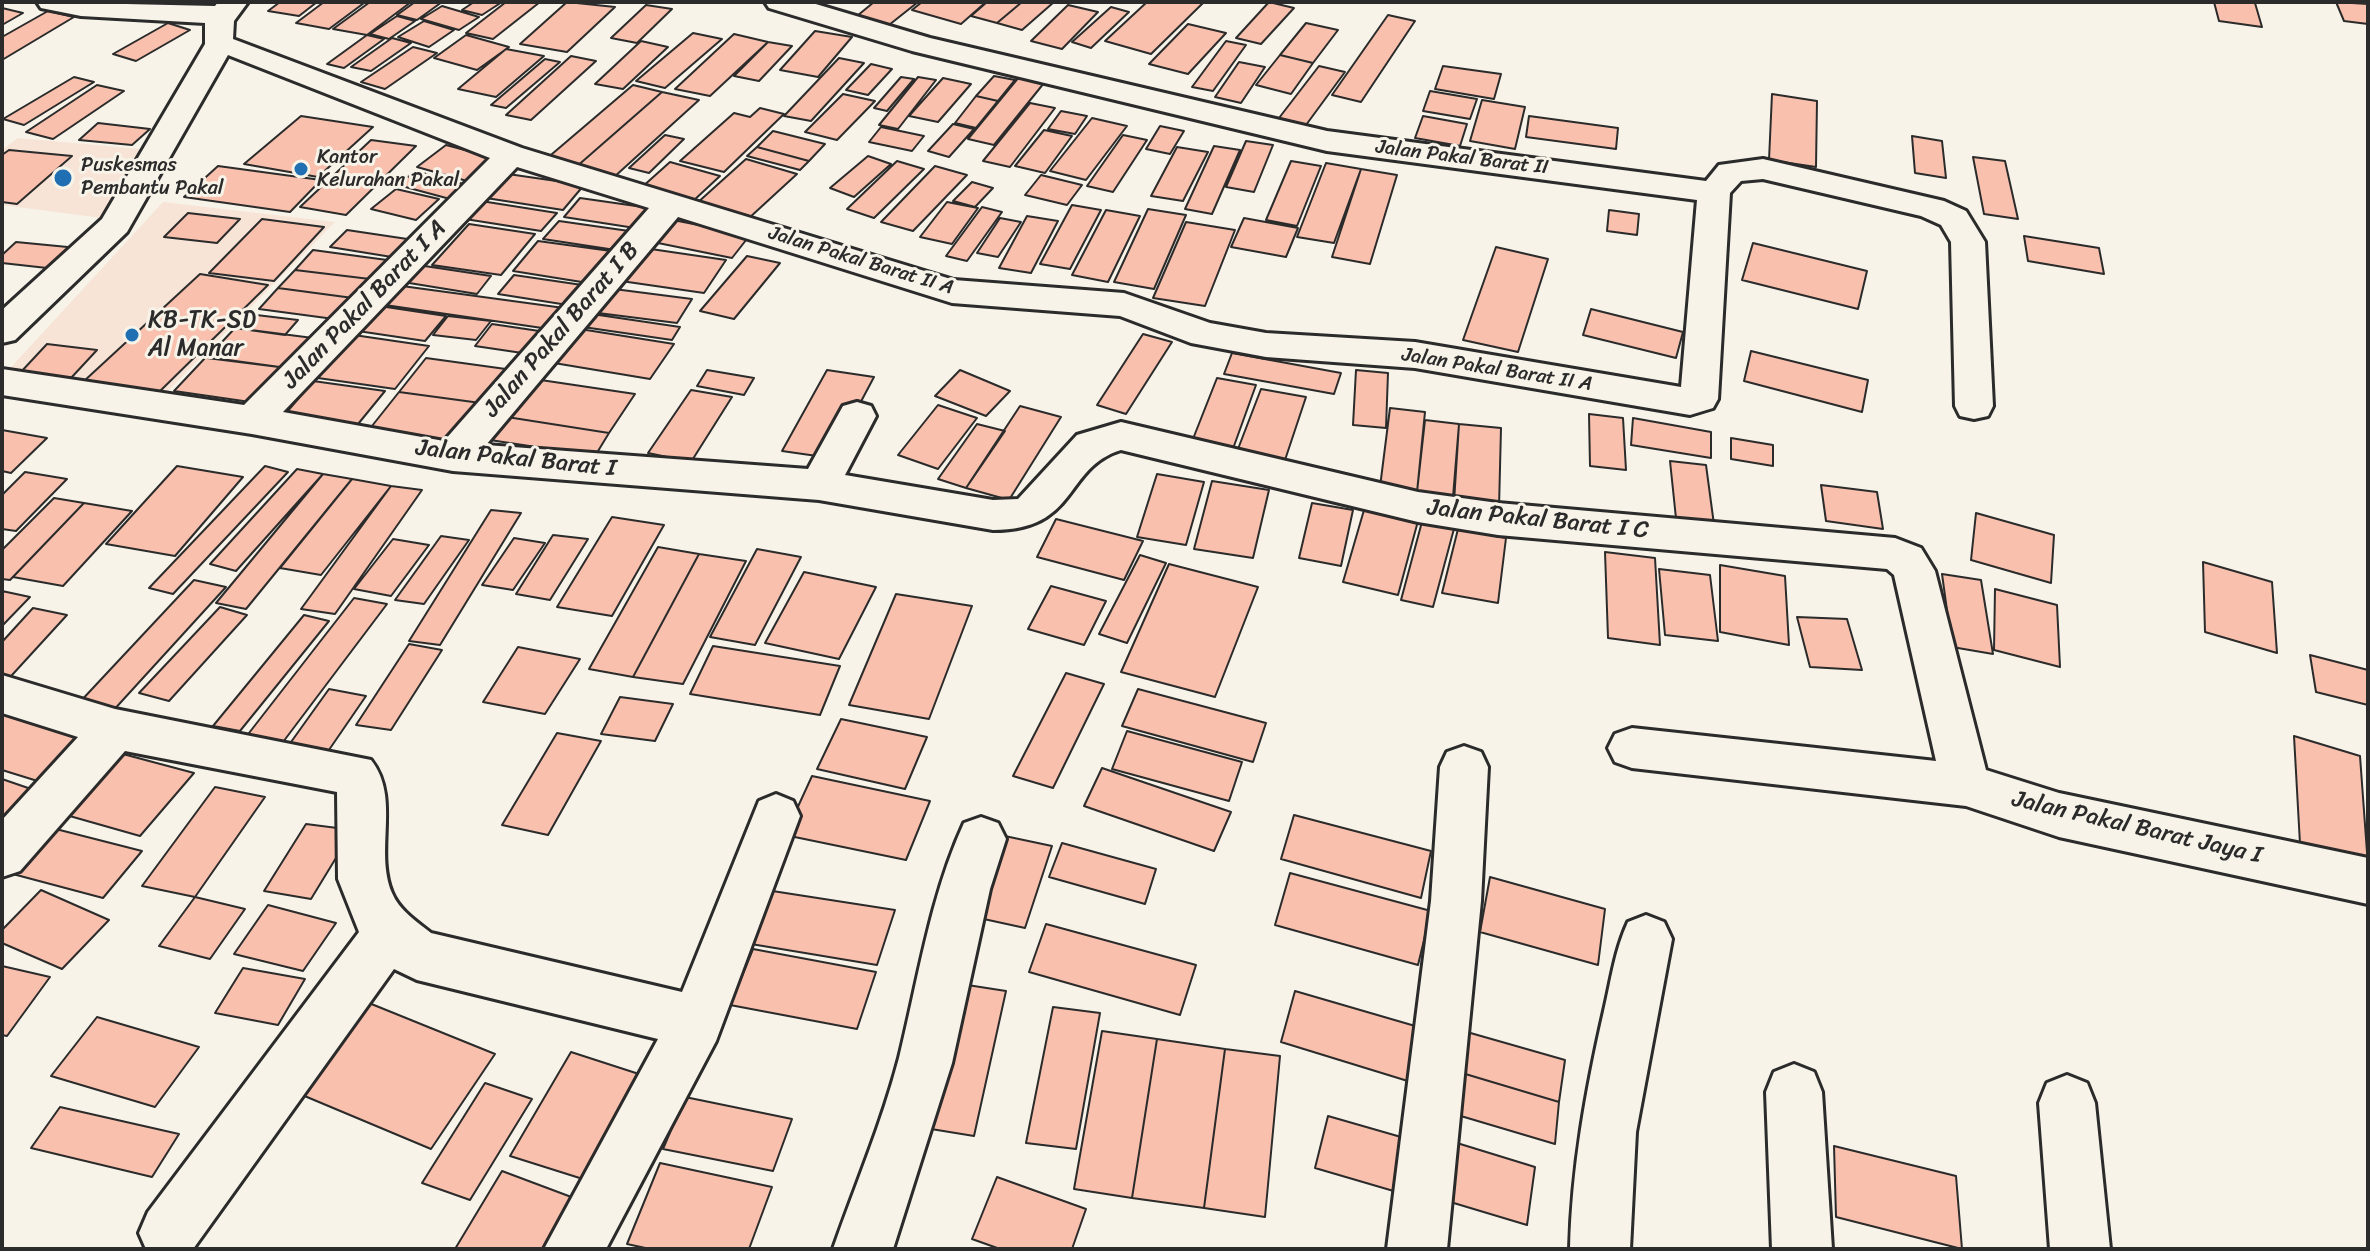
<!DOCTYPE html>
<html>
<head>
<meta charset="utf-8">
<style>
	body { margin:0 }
	#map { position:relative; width:2370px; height:1251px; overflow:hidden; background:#f7f3e8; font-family:Sriracha,sans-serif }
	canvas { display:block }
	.frame { position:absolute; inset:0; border:4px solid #2b2b2b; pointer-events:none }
</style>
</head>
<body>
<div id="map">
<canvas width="2370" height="1251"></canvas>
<div class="frame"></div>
</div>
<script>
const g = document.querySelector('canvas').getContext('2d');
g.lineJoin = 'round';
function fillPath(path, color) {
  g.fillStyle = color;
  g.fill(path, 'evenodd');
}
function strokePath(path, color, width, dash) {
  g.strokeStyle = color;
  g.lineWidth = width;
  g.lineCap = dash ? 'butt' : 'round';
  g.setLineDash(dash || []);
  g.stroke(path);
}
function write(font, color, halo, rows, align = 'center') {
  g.font = font + ' Sriracha,sans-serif';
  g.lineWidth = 6;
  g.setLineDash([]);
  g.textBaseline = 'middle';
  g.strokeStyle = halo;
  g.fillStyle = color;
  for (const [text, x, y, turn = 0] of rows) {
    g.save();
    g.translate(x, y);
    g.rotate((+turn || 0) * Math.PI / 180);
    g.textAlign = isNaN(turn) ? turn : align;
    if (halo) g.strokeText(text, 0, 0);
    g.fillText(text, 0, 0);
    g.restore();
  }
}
fillPath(new Path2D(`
	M18,138L141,149L102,218L2,205V150Z
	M163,202L335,222L157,402L2,377Z`), '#f7e4d6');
const building = new Path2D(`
	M280,2H317L299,16L268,11Z
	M324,2H361L364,3L329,29L296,23Z
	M370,2H411L367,35L333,29Z
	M415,2H442L417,20L397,15Z
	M474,2H502L482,15L462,10Z
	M506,2H540L493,39L466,33Z
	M567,2L615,7L567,52L520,44Z
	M874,2H918L889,25L857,16Z
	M922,2H986L961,24L912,10Z
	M987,2H1022L997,23L971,16Z
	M1022,2H1054L1022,30L997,23Z
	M1147,2H1204L1151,54L1105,41Z
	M1269,2L1294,8L1261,44L1236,38Z
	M2214,2L2255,3L2262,27L2219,21Z
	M2336,2L2368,4V24L2344,21Z
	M646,5L672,9L637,43L611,38Z
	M1068,5L1098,12L1062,49L1031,41Z
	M442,6L479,17L459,30L421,19Z
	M1111,7L1129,12L1091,48L1072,42Z
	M2,8L23,13L2,25Z
	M48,11L74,17L2,60V37Z
	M1388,15L1415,21L1361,102L1332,95Z
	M397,16L415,21L389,39L370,34Z
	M424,21L454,30L429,47L398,37Z
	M168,23L190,30L136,61L113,54Z
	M1306,23L1338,30L1313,63L1280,55Z
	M1188,24L1226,33L1188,74L1149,64Z
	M815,31L852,37L818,77L780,70Z
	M693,33L722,39L665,88L636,81Z
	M734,34L768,42L710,96L675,89Z
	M367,35L384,39L344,68L327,64Z
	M466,35L509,47L477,70L434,58Z
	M392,38L411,43L371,71L351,67Z
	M641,41L668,47L623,89L595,84Z
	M1226,41L1246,45L1213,91L1192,87Z
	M768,42L792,46L759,81L734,76Z
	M413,47L437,53L385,89L361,82Z
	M506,49L544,56L496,97L458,89Z
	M1280,55L1313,63L1291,94L1256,85Z
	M571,56L596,61L531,120L506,115Z
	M839,58L864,63L811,121L784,116Z
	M545,59L560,62L506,108L491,105Z
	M1239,62L1265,67L1241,103L1215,97Z
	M871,64L892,69L868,95L846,90Z
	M1319,66L1345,72L1306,125L1279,118Z
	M1443,66L1501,74L1494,99L1435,89Z
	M994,76L1015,80L998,101L976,96Z
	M74,77L94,82L24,125L3,119Z
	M901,77L914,79L887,111L874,108Z
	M918,77L936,80L898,129L879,125Z
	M1019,77L1044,83L994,145L968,139Z
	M943,78L971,84L938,122L909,116Z
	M97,85L124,91L53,139L26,132Z
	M633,85L662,92L575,168L545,160Z
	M1430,91L1477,99L1470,119L1423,111Z
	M662,92L699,100L613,178L575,168Z
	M843,94L875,101L837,140L805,132Z
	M1772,94L1817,101L1816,167L1769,160Z
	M976,96L998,101L976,128L955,123Z
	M1482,100L1525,107L1515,149L1470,141Z
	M1030,103L1055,108L1010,167L983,161Z
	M760,108L784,114L724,172L680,161L734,113L750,117Z
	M1061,111L1087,116L1075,134L1048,129Z
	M301,116L373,127L318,177L244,164Z
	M1423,116L1467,124L1460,146L1415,138Z
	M1529,116L1618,128L1616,149L1526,137Z
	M1092,118L1127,126L1086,180L1050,171Z
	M98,123L150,129L132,145L79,140Z
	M953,124L974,129L949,157L928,151Z
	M1160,126L1184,131L1170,154L1146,149Z
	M881,127L924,136L912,151L869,142Z
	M1044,130L1072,136L1045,173L1015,166Z
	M773,131L825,144L809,161L757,147Z
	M665,135L684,139L649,173L629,168Z
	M1123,135L1147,140L1113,192L1087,186Z
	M1912,136L1942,141L1946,178L1915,173Z
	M371,140L416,146L346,215L300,207Z
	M1246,141L1273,145L1254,192L1226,187Z
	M446,145L495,158L467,181L417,167Z
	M1214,146L1240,150L1212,214L1185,209Z
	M757,147L809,161L800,170L747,156Z
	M1177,147L1208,152L1183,201L1151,196Z
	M9,150L72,156L17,204L2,202V155Z
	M868,156L891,164L854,197L830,188Z
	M1973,157L2005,161L2018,219L1984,214Z
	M746,159L797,174L748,219L696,204Z
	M897,161L924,169L874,218L847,209Z
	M1291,161L1321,166L1297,226L1266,220Z
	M670,162L720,176L692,202L641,188Z
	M1326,163L1361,169L1334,243L1297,237Z
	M218,166L321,180L290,212L184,197Z
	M935,166L967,175L913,231L881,222Z
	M1361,169L1397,175L1370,264L1332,257Z
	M415,171L467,185L450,199L398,185Z
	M508,174L584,185L563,210L486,198Z
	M1041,175L1082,185L1067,205L1025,195Z
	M972,182L993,188L975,207L953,201Z
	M396,189L439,199L416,220L371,209Z
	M580,198L650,208L635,228L564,217Z
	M481,201L557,213L541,231L465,219Z
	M947,202L978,208L952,244L920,237Z
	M1072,205L1101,210L1070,269L1040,264Z
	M982,207L1002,212L967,261L946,256Z
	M1148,209L1186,215L1154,289L1114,282Z
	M1106,210L1140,216L1108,282L1072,275Z
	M1609,210L1639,214L1637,235L1607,231Z
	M188,213L240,219L217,243L164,237Z
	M1027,216L1058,221L1031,273L999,268Z
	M1000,218L1021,222L998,257L977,253Z
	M1244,218L1298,228L1286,257L1231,247Z
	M262,219L324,227L274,281L209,273Z
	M673,220L750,235L732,258L653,242Z
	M559,221L636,232L622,251L543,239Z
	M1186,222L1235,230L1205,306L1153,298Z
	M469,224L535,234L501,275L432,265Z
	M347,230L414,240L398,258L330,247Z
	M2024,236L2099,248L2104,274L2028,261Z
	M538,241L611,251L588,283L513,271Z
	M16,242L78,248L56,269L2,263V255Z
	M1753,243L1867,271L1858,309L1742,280Z
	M1496,247L1548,259L1518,352L1463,340Z
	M644,248L726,260L704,293L621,281Z
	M313,250L387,260L370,279L295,270Z
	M747,256L780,263L734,319L700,311Z
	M418,265L491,276L477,294L403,282Z
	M295,270L370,279L353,298L278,288Z
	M200,274L268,285L155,396L83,382Z
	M514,275L589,286L574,306L498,294Z
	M402,286L564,308L549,329L385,305Z
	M278,288L353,298L334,319L259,309Z
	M614,289L692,299L677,323L598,313Z
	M373,305L446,316L425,341L351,330Z
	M1591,309L1683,332L1676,358L1583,335Z
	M248,314L298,320L285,335L235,328Z
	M592,314L680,327L672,340L583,327Z
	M448,316L491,321L476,340L433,335Z
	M492,324L546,332L529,354L475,346Z
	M235,328L313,338L287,368L207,358Z
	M580,329L674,344L650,379L554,363Z
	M347,334L429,346L395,389L311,377Z
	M1143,334L1172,342L1126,414L1097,405Z
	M47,344L97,350L71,378L20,373Z
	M1751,351L1868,380L1862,412L1744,381Z
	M1232,353L1341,373L1334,394L1224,374Z
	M206,357L287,368L257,403L174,391Z
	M426,358L513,370L488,404L399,392Z
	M707,370L754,378L744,395L697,386Z
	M827,370L874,377L831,458L782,451Z
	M960,370L1010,391L986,416L935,396Z
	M1356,370L1388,373L1386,428L1353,425Z
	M1217,378L1256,385L1230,457L1189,449Z
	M534,379L635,394L609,433L507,417Z
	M313,381L385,391L354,429L281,419Z
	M1261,389L1306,397L1281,472L1233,462Z
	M691,390L732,397L691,462L648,453Z
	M399,392L488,404L459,444L368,431Z
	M938,405L977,418L938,469L898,455Z
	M1020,406L1061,417L1009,500L966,488Z
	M1390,408L1425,412L1417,492L1380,487Z
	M1589,414L1623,418L1626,470L1590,466Z
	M507,417L609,433L595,456L490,440Z
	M1633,418L1711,432V458L1631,445Z
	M1425,420L1459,424L1453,497L1417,492Z
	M977,424L1005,431L966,488L938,479Z
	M1459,424L1501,428L1499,508L1454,502Z
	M2,430L47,438L11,473L2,471Z
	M1731,438L1773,445V466L1731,459Z
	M1670,461L1706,465L1715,532L1677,528Z
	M177,466L243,477L175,556L106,544Z
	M265,466L288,472L173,594L149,588Z
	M297,469L323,474L236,571L210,564Z
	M25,472L67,479L16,531L2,529V495Z
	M323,474L352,479L246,609L216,603Z
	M1157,474L1204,482L1186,545L1137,537Z
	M352,479L391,486L321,575L280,568Z
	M1212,481L1269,490L1253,558L1194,549Z
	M1821,485L1877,492L1883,529L1826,521Z
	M391,486L422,490L335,614L301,609Z
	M54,498L84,503L10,580L2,579V550Z
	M84,503L132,511L63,586L13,577Z
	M1312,503L1353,510L1341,566L1299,558Z
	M491,510L521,513L440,645L409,641Z
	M1364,510L1418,521L1398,595L1343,582Z
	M1976,513L2054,535L2051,583L1971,560Z
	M612,517L664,525L612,616L557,607Z
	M1423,518L1455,525L1433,607L1401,600Z
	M1056,519L1143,541L1124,580L1037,557Z
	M1458,529L1506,538L1498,603L1442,593Z
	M553,535L588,539L550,600L516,594Z
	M441,536L469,540L424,604L395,600Z
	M514,538L545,543L513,590L482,585Z
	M393,539L429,545L391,596L354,589Z
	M658,547L699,554L633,677L589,669Z
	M757,549L801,557L755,645L710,637Z
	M1605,552L1655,558L1660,645L1608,638Z
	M699,554L746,561L683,684L633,677Z
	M1140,555L1166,563L1127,643L1099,634Z
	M2203,562L2272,582L2277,653L2205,632Z
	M1169,564L1258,587L1215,697L1121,672Z
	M1720,565L1785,576L1789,645L1720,632Z
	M1659,569L1710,575L1718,641L1665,635Z
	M804,572L876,587L839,659L765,643Z
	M1942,574L1981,580L1993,654L1952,647Z
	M194,580L226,587L111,713L78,704Z
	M1051,586L1106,601L1084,645L1028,629Z
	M1995,589L2057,605L2060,667L1994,650Z
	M2,591L30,597L2,626Z
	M896,594L972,606L929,719L849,705Z
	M354,598L387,604L277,750L242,742Z
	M220,607L247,615L169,701L139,693Z
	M33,608L67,615L2,686V642Z
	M304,615L329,621L240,731L213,726Z
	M1797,617L1847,619L1862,670L1810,667Z
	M409,644L442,650L391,730L356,725Z
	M713,646L840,666L820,715L690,694Z
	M518,647L580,659L545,714L483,702Z
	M2310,655L2368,670V705L2316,692Z
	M1066,673L1104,684L1053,788L1013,776Z
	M329,689L366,696L320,763L281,756Z
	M1138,689L1266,723L1253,762L1122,726Z
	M620,697L673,704L655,741L601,734Z
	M2,702L94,729L44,783L2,770Z
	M841,719L927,737L905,789L817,769Z
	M1127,731L1242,762L1229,801L1112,769Z
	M557,733L601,741L548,835L502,825Z
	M2294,736L2360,756L2368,866L2300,844Z
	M108,750L194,773L140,836L52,811Z
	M1102,768L1231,812L1214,851L1084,806Z
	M812,776L930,801L906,860L785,835Z
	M2,779L34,790L2,823Z
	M215,787L265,797L195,897L142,886Z
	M1294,815L1431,851L1421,898L1281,859Z
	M306,824L353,830L311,899L264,891Z
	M48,827L142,851L103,898L9,873Z
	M1000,835L1052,846L1025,928L970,916Z
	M1062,843L1156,869L1145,904L1049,877Z
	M1290,873L1431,911L1418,965L1275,925Z
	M1490,877L1605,909L1598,965L1480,932Z
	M41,890L109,920L62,969L2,943V930Z
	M766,890L895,910L877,965L745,943Z
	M195,897L245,909L210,959L159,946Z
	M268,905L336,923L303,971L234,954Z
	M1046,924L1196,965L1180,1015L1029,972Z
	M753,949L876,972L857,1029L730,1005Z
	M2,966L50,977L7,1036L2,1035Z
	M243,968L305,979L278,1025L215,1013Z
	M961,984L1006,991L974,1136L925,1128Z
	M1295,991L1422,1028L1411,1082L1281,1042Z
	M364,1001L495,1054L431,1149L295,1092Z
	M1053,1007L1100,1013L1076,1149L1026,1143Z
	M97,1017L199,1047L155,1107L51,1076Z
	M1460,1030L1565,1060L1559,1102L1452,1070Z
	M1102,1031L1157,1039L1132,1198L1074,1189Z
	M1157,1039L1225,1049L1204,1208L1132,1198Z
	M1225,1049L1280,1056L1265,1217L1204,1208Z
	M571,1052L642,1075L586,1180L510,1156Z
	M1452,1070L1559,1102L1555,1144L1444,1111Z
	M485,1083L532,1099L470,1200L422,1183Z
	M685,1097L792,1119L773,1171L663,1149Z
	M60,1107L179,1134L152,1177L31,1148Z
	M1328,1116L1408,1139L1397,1192L1315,1168Z
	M1457,1143L1535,1167L1527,1225L1447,1201Z
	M1834,1146L1956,1176L1962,1249L1836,1217Z
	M660,1163L772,1187L749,1249H650L627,1244Z
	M502,1171L590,1204L565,1249H455Z
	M997,1177L1086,1209L1072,1249H1000L972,1239Z`);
fillPath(building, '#f8c0ad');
strokePath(building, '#2b2b2b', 2);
const street = new Path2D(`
	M37,2L215,6L218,2H248L234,21L233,39L522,148L954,280L1124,293L1210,323L1266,333L1415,342L1681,387L1697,200L1327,151L912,51L769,8L765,2H809L930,38L1327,131L1706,181L1719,165L1763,159L1944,201L1966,211L1985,242L1993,406L1988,416L1974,419L1960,416L1955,406L1951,242L1941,225L1921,216L1763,179L1741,181L1730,193L1718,399L1713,408L1690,415L1415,368L1266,357L1191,343L1120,316L952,303L678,217L486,445L808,469L843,406L857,402L871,406L876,416L845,475L993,500L1018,499L1077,435L1121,422L1418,492L1498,503L1895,538L1921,548L1935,571L1986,770L2059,793L2368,858V904L2059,837L1966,806L1632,768L1615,762L1608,748L1615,734L1632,728L1936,761L1894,575L1887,569L1498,535L1418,522L1121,450C1063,468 1079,530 993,530L819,500L453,471L252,434L2,395V369L244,405L490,158L228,55L127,232L15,340L2,343V310L102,219L205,44V23L81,16L41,8ZM517,167L649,208L444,441L283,412Z
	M2,675L115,709L371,760C401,798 374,850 392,893C399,910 417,922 431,933L682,992L759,801L776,794L793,801L800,816L716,1041L606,1249H544L658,1039L417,980L394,969L193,1249H146L139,1233L148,1212L359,932L338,879L337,792L125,751L20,871L2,877V820L78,737L2,713Z
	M1464,746L1481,752L1488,767L1481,901L1447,1249H1387L1431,901L1440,767L1447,752Z
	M981,817L998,823L1006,839L990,889L952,1063L893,1249H833C855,1186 882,1123 899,1058C918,981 930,897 964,823Z
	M1646,915L1664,922L1672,939L1636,1132L1630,1249H1570C1572,1168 1586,1090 1604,1011C1611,981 1615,950 1628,922Z
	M1794,1064L1814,1072L1822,1092L1832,1249H1772L1766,1092L1774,1072Z
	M2067,1075L2087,1083L2095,1103L2110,1249H2050L2039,1103L2047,1083Z`);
strokePath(street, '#2b2b2b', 6);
fillPath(street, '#f7f3e8');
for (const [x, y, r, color] of [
	[301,169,8,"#1f6fb2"],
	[63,178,10,"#1f6fb2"],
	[132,335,8,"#1f6fb2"]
]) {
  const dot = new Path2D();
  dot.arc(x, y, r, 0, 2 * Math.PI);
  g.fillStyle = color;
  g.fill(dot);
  strokePath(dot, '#f7f3e8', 3);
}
write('20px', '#2b2b2b', '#f7f3e8', [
	["Kantor",317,158],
	["Kelurahan Pakal",317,181],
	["Puskesmas",81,166],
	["Pembantu Pakal",81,189]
], 'left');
write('20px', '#2b2b2b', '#f7f3e8', [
	["Jalan Pakal Barat II",1462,158,7],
	["Jalan Pakal Barat II A",861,261,17],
	["Jalan Pakal Barat II A",1497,370,9]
]);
write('24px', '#2b2b2b', '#f7f3e8', [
	["Jalan Pakal Barat I A",365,305,-46],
	["Jalan Pakal Barat I B",562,330,-49],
	["Jalan Pakal Barat I",516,459,6],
	["Jalan Pakal Barat I C",1538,520,6],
	["Jalan Pakal Barat Jaya I",2137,828,13]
]);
write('24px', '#2b2b2b', '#f7f3e8', [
	["KB-TK-SD",148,321],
	["Al Manar",148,349]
], 'left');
</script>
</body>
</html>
